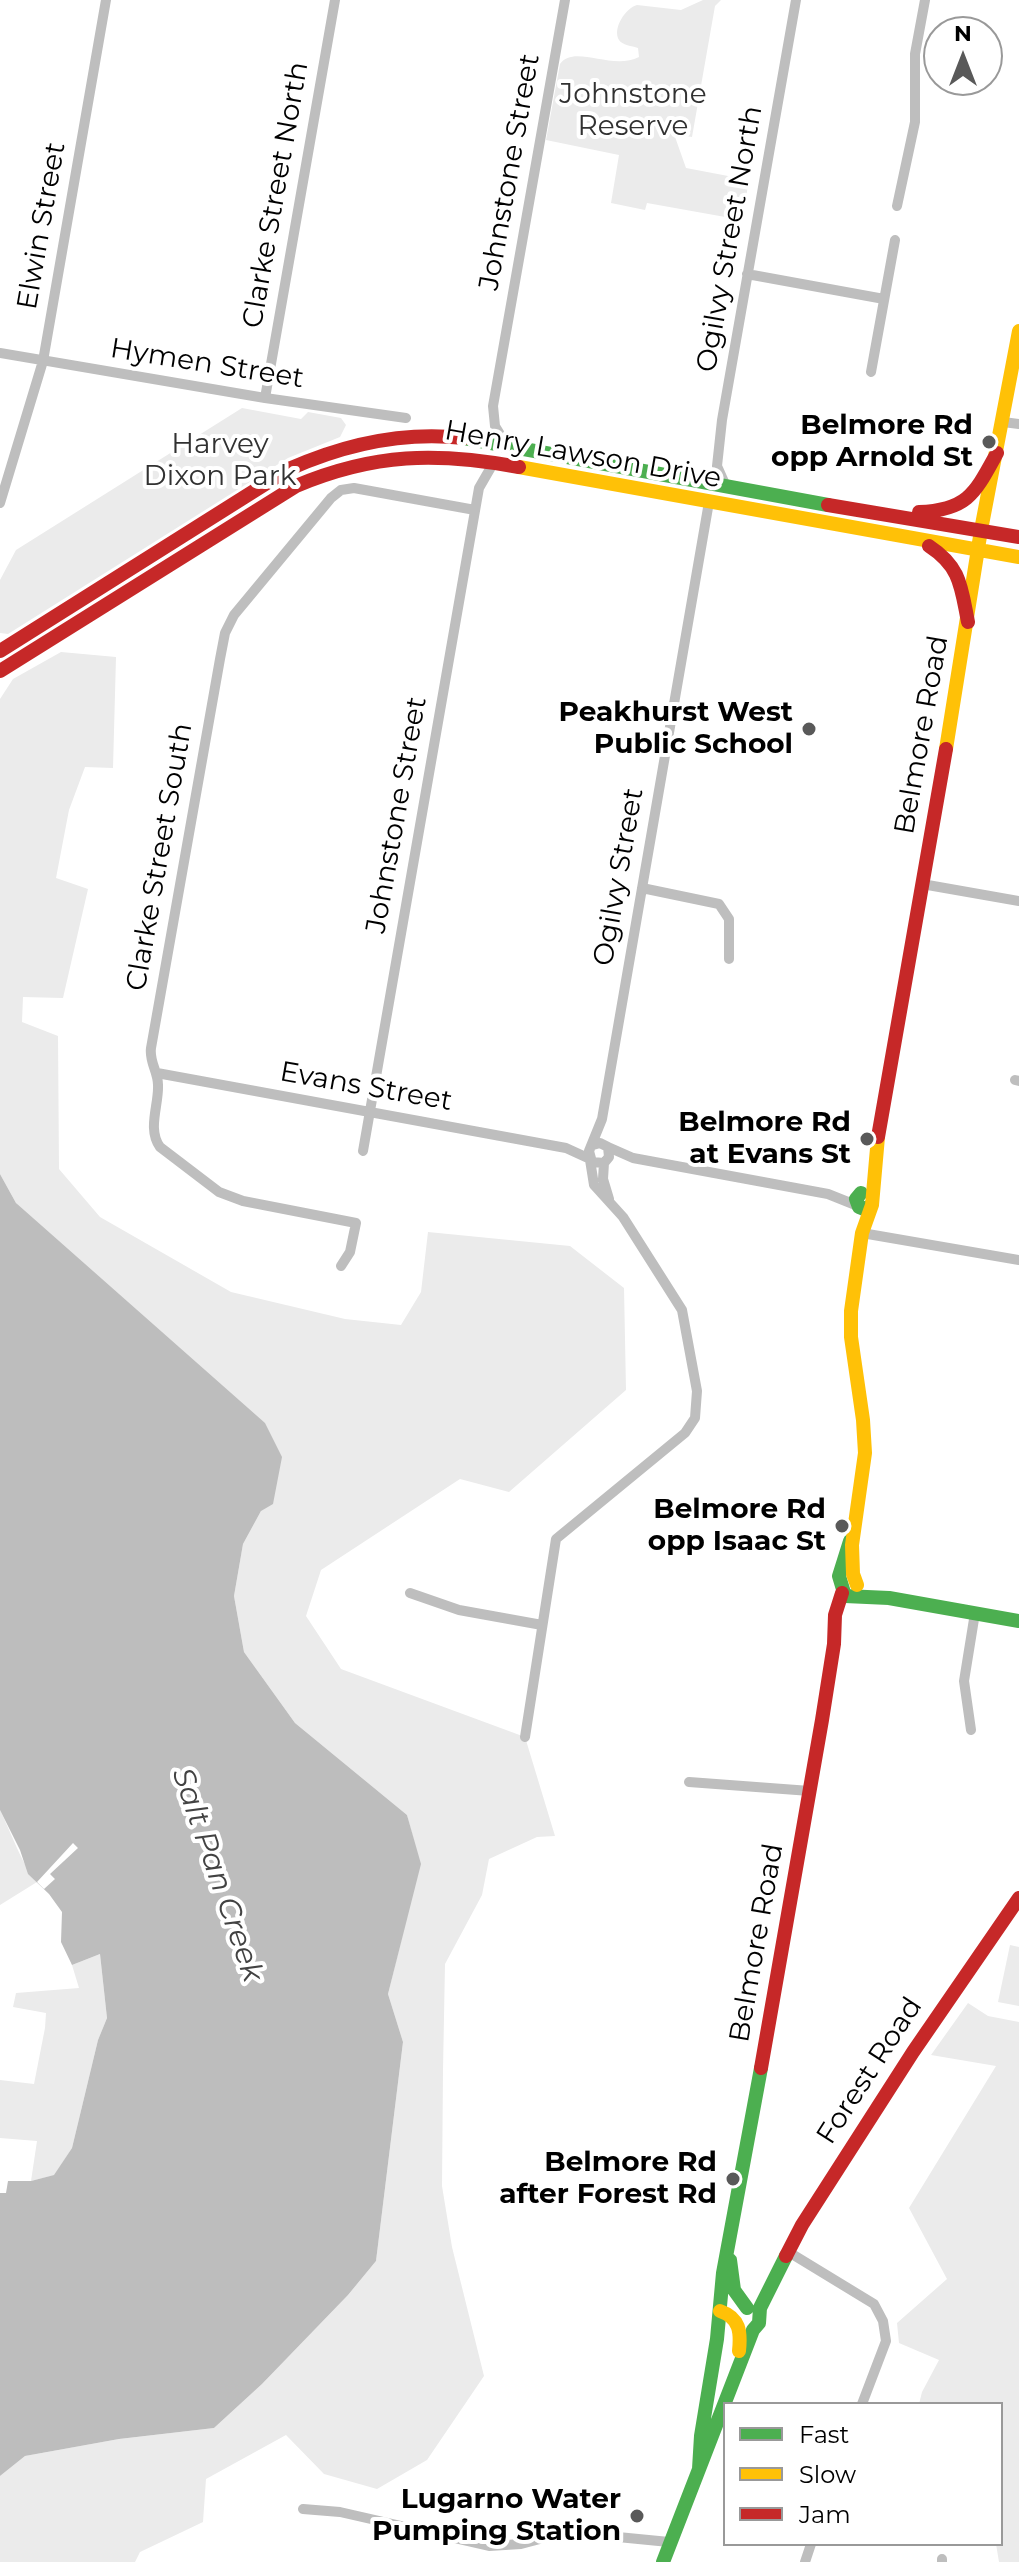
<!DOCTYPE html>
<html>
<head>
<meta charset="utf-8">
<style>
	body { margin:0 }
	#map { position:relative; width:1019px; height:2562px; overflow:hidden; background:#fff; font-family:Montserrat,sans-serif }
	canvas { display:block }
	.legend { position:absolute; left:723px; top:2402px; width:280px; height:144px; box-sizing:border-box; background:#fff; border:2px solid #999; margin:0; padding:10px 14px; list-style:none; font-size:24px; color:#000 }
	.legend li { display:flex; align-items:center; gap:16px; height:40px }
	.legend b { width:40px; border:2px solid #999 }
	.north { position:absolute; left:923px; top:16px; width:80px; height:80px; box-sizing:border-box; background:#fff; border:2px solid #999; border-radius:50%; rotate:0deg; font-size:22px; font-weight:700; line-height:32px; text-align:center; color:#000 }
	.north::after { content:''; display:block; margin:auto; width:28px; height:36px; background:#595959; clip-path:polygon(50% 0,100% 100%,50% 72%,0 100%) }
</style>
</head>
<body>
<div id="map">
<canvas width="1019" height="2562"></canvas>
<ul class="legend">
<li><b style="height:10px;background:#4caf50"></b>Fast</li>
<li><b style="height:10px;background:#ffc107"></b>Slow</li>
<li><b style="height:10px;background:#c62828"></b>Jam</li>
</ul>
<div class="north">N</div>
</div>
<script>
const g = document.querySelector('canvas').getContext('2d');
g.lineJoin = 'round';
function fillPath(path, color) {
  g.fillStyle = color;
  g.fill(path, 'evenodd');
}
function strokePath(path, color, width, dash) {
  g.strokeStyle = color;
  g.lineWidth = width;
  g.lineCap = dash ? 'butt' : 'round';
  g.setLineDash(dash || []);
  g.stroke(path);
}
function write(font, color, halo, rows, align = 'center') {
  g.font = font + ' Montserrat,sans-serif';
  g.lineWidth = 8;
  g.setLineDash([]);
  g.textBaseline = 'middle';
  g.strokeStyle = halo;
  g.fillStyle = color;
  for (const [text, x, y, turn = 0] of rows) {
    g.save();
    g.translate(x, y);
    g.rotate((+turn || 0) * Math.PI / 180);
    g.textAlign = isNaN(turn) ? turn : align;
    if (halo) g.strokeText(text, 0, 0);
    g.fillText(text, 0, 0);
    g.restore();
  }
}
fillPath(new Path2D(`
	M703,0H721L715,6L692,137L674,134L686,168L749,180L742,220L647,203L645,210L611,203L619,155L546,140L560,64C574,44 612,71 639,57L638,48C632,46 622,45 619,40C612,28 626,8 637,5L681,10Z
	M242,408L301,419L308,412L341,418L346,425L340,437L288,458L8,634L0,633V580L16,550Z
	M61,652L116,657L113,768L85,767L69,810L56,878L88,889L63,998L23,997L22,1022L58,1036L59,1169L100,1217L231,1292L345,1319L401,1325L421,1292L428,1232L570,1246L624,1288L626,1390L509,1492L460,1479L321,1570L306,1616L341,1669L525,1737L555,1836L537,1837L489,1859L482,1895L445,1964L443,2070L442,2186L452,2247L484,2376L427,2460L377,2489L324,2474L286,2435L206,2479L203,2522L140,2552L135,2562H0V2476L25,2456L119,2439L214,2428L262,2384L348,2295L376,2261L403,2042L388,1994L420,1864L407,1815L295,1723L244,1652L234,1596L243,1544L261,1511L16,1203L0,1174V699L13,679Z
	M0,1810C9,1828 25,1871 37,1882L0,1905Z
	M1010,1945L1019,1947V2006L998,2002Z
	M100,1954L107,2018L98,2040L72,2148L55,2175L31,2181L37,2141L0,2138V2080L34,2084L45,2028L46,2013L13,2007L16,1993L79,1988L72,1965Z
	M968,2003L988,2016L1019,2022V2562H999L996,2544H1001V2404H919L922,2392L939,2360L899,2343L897,2323L947,2279L909,2208L996,2066L931,2055Z`), '#ebebeb');
fillPath(new Path2D(`
	M0,1174L16,1203L265,1423L282,1457L273,1504L261,1511L243,1544L234,1596L244,1652L295,1723L407,1815L421,1864L388,1994L403,2042L376,2261L348,2295L262,2384L214,2428L119,2439L25,2456L0,2476V2193H6L8,2181H31L54,2175L72,2148L98,2040L107,2018L100,1954L72,1965L61,1942L62,1912L49,1894L28,1874L20,1850L0,1810Z`), '#bdbdbd');
fillPath(new Path2D(`
	M73,1843L78,1848L50,1874L55,1879L44,1889L37,1882Z`), '#fff');
strokePath(new Path2D(`
	M897,206L915,122V54L925,0
	M747,274L884,299
	M0,353L265,398L406,418
	M871,372L895,240
	M265,398L335,0
	M1003,422L1019,424
	M506,444L495,426L493,406L565,0
	M725,484L717,466L722,420L796,0
	M0,503L43,361L106,0
	M922,884L1019,901
	M642,888L719,904L729,919V959
	M157,1073L566,1148L590,1159
	M1015,1080L1019,1081
	M593,1145L600,1143L608,1147L609,1157L604,1163L592,1162L589,1151L602,1119L709,502
	M608,1147L633,1158L828,1194L858,1206
	M363,1151L479,488L494,462
	M604,1163L603,1179L609,1199
	M862,1233L1019,1260
	M341,1266L350,1252L356,1223L243,1201L219,1192L160,1147C147,1129 159,1105 158,1085C158,1071 149,1062 151,1048L220,659L225,633L234,615L331,498L341,490L354,488L475,510
	M410,1593L459,1610L542,1625
	M971,1730L964,1681L975,1613
	M525,1737L556,1539L685,1433L695,1418L697,1391L682,1310L623,1217L594,1185L590,1160
	M689,1782L810,1791
	M787,2251L874,2304L883,2321L886,2341L862,2404
	M303,2509L340,2512L489,2546L521,2544L555,2535L577,2533L669,2542
	M805,2562L811,2544
	M942,2562V2559`), '#bebebe', 10);
strokePath(new Path2D(`
	M464,438L828,505
	M861,1193L856,1199L859,1207L864,1209L871,1206
	M850,1541L839,1576L845,1596L889,1598L1019,1621
	M730,2260L734,2290L747,2308
	M699,2469L701,2436L717,2339L723,2273L761,2068
	M663,2562L753,2330L759,2323L760,2308L786,2256`), '#4caf50', 14);
strokePath(new Path2D(`
	M519,467L1019,557
	M946,749L981,530L1019,331
	M857,1585L853,1574L852,1545L865,1453L863,1420L851,1337V1311L862,1233L872,1205L878,1137
	M720,2311C740,2318 741,2332 739,2351`), '#ffc107', 14);
strokePath(new Path2D(`
	M828,505L1019,537
	M919,512C968,510 975,493 997,453
	M929,546C961,567 961,587 968,622
	M0,651L289,469C345,444 402,431 464,438
	M0,671L296,486C374,453 437,452 519,467
	M878,1137L946,749
	M761,2068L822,1720L834,1644L835,1615L842,1593
	M786,2256L802,2225L913,2052L1019,1898`), '#c62828', 14);
for (const [x, y, r, color] of [
	[989,442,8,"#595959"],
	[809,729,8,"#595959"],
	[867,1139,8,"#595959"],
	[842,1526,8,"#595959"],
	[733,2179,8,"#595959"],
	[637,2516,8,"#595959"]
]) {
  const dot = new Path2D();
  dot.arc(x, y, r, 0, 2 * Math.PI);
  g.fillStyle = color;
  g.fill(dot);
  strokePath(dot, '#fff', 3);
}
write('28px', '#313131', '#fff', [
	["Johnstone",633,95],
	["Reserve",633,127],
	["Harvey",220,445],
	["Dixon Park",220,477]
]);
write('28px', '#000', '#fff', [
	["Johnstone Street",510,172,-80],
	["Clarke Street North",276,195,-80],
	["Elwin Street",42,226,-80],
	["Ogilvy Street North",730,239,-80],
	["Hymen Street",207,364,9],
	["Henry Lawson Drive",583,455,10],
	["Belmore Road",922,735,-80],
	["Johnstone Street",397,815,-80],
	["Clarke Street South",160,857,-80],
	["Ogilvy Street",619,877,-80],
	["Evans Street",366,1087,10],
	["Belmore Road",757,1943,-80],
	["Forest Road",870,2071,-57]
]);
write('bold 28px', '#000', '#fff', [
	["Belmore Rd",973,426],
	["opp Arnold St",973,458],
	["Peakhurst West",793,713],
	["Public School",793,745],
	["Belmore Rd",851,1123],
	["at Evans St",851,1155],
	["Belmore Rd",826,1510],
	["opp Isaac St",826,1542],
	["Belmore Rd",717,2163],
	["after Forest Rd",717,2195],
	["Lugarno Water",621,2500],
	["Pumping Station",621,2532]
], 'right');
write('italic 30px', '#424242', '#fff', [
	["Salt Pan Creek",217,1875,71]
]);
</script>
</body>
</html>
